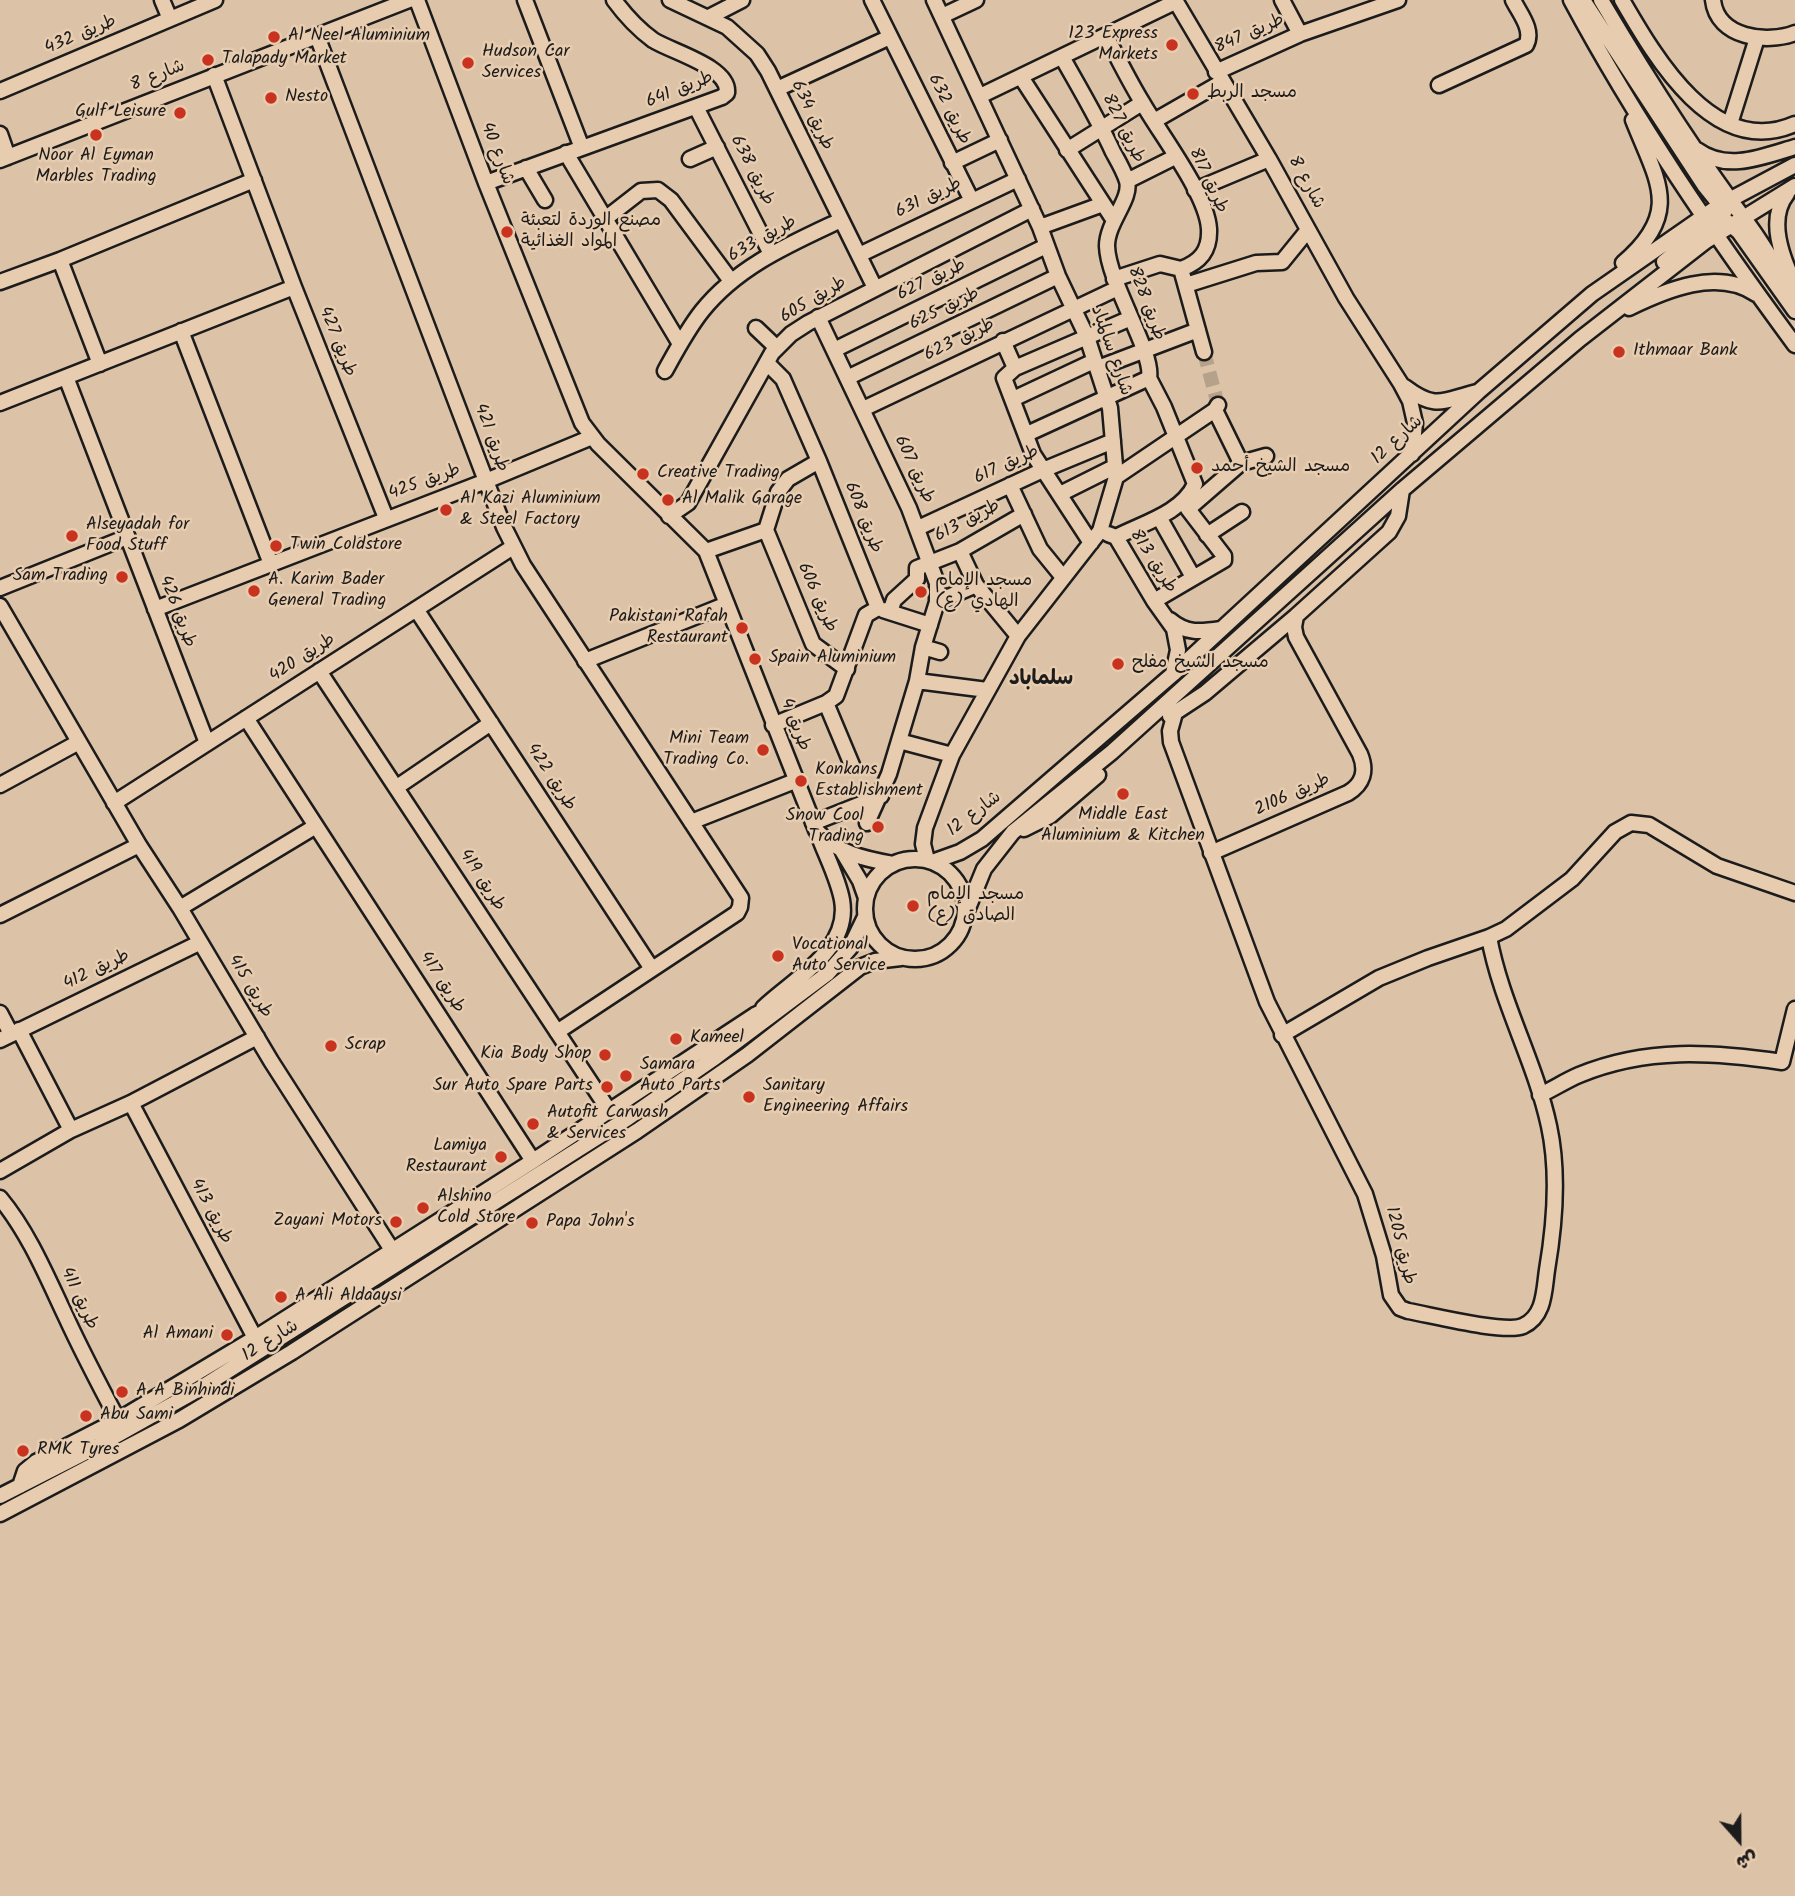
<!DOCTYPE html>
<html>
<head>
<meta charset="utf-8">
<style>
	body { margin:0 }
	#map { position:relative; width:1795px; height:1896px; overflow:hidden; background:#dcc2a6; font-family:Kalam,"Playpen Sans Arabic",sans-serif }
	canvas { display:block }
	.north { position:absolute; left:1704px; top:1805px; width:70px; height:70px; -webkit-text-stroke:5px #e8ccaf; paint-order:stroke; rotate:159deg; font-size:19px; font-weight:700; line-height:28px; text-align:center; color:#1c1c1c }
	.north::after { content:''; display:block; margin:auto; width:24px; height:32px; background:#1c1c1c; clip-path:polygon(50% 0,100% 100%,50% 72%,0 100%) }
</style>
</head>
<body>
<div id="map">
<canvas width="1795" height="1896"></canvas>
<div class="north">ش</div>
</div>
<script>
const g = document.querySelector('canvas').getContext('2d');
g.lineJoin = 'round';
function strokePath(path, color, width, dash) {
  g.strokeStyle = color;
  g.lineWidth = width;
  g.lineCap = dash ? 'butt' : 'round';
  g.setLineDash(dash || []);
  g.stroke(path);
}
function write(font, color, halo, rows, align = 'center') {
  g.font = font + ' Kalam,"Playpen Sans Arabic",sans-serif';
  g.lineWidth = 5;
  g.setLineDash([]);
  g.textBaseline = 'middle';
  g.strokeStyle = halo;
  g.fillStyle = color;
  for (const [text, x, y, turn = 0] of rows) {
    g.save();
    g.translate(x, y);
    g.rotate((+turn || 0) * Math.PI / 180);
    g.textAlign = isNaN(turn) ? turn : align;
    if (halo) g.strokeText(text, 0, 0);
    g.fillText(text, 0, 0);
    g.restore();
  }
}
strokePath(new Path2D(`
	M1204,352L1218,405`), '#b6a18a', 14, [14, 7]);
const minor = new Path2D(`
	M162,0L170,19
	M417,0L486,183L582,423L598,444L706,551L816,830C836,853 865,859 893,864
	M525,0L582,148
	M670,0L727,27L757,54L768,71L875,288
	M872,0L971,199
	M1175,0L1269,159L1346,298L1401,384L1410,401L1415,423L1412,454
	M1282,0L1300,34
	M1571,0C1636,121 1713,234 1795,345
	M1583,0L1704,185L1725,211
	M1601,0C1647,78 1697,156 1751,228C1767,250 1779,274 1795,295
	M1622,0C1655,57 1714,160 1795,124
	M1713,0C1717,38 1767,44 1795,33
	M942,16L976,0
	M709,17L742,0
	M317,36L486,481L504,527L523,565L741,898L740,907L737,913L557,1032
	M1106,36C1118,58 1129,81 1142,102C1160,134 1207,194 1209,229C1210,251 1200,262 1181,269L1204,352
	M1062,57C1080,89 1098,119 1113,152C1118,161 1124,171 1127,181C1132,199 1107,222 1107,246C1108,283 1154,352 1149,378L1164,407L1195,484C1182,513 1143,523 1116,537
	M1216,72L1300,34L1398,0
	M214,75L294,287L386,518
	M1021,77L1113,219
	M1439,85L1526,45C1534,30 1520,14 1513,0
	M777,89L890,37
	M0,91L215,0
	M980,96L1175,2
	M696,107L771,254
	M1154,121L1222,82
	M1730,124L1757,38
	M0,134L8,157
	M1067,150L1142,103
	M1697,150C1727,172 1762,157 1795,147
	M566,153L680,344
	M690,159L717,147
	M0,160L409,0
	M952,163L1000,140
	M526,168L545,200
	M1127,181L1175,157
	M486,183L722,97L727,93C730,67 672,52 653,40C638,29 625,15 614,0
	M1195,190L1269,159
	M1787,194C1767,219 1782,257 1794,283
	M605,219L641,191L658,190L671,200L731,281
	M1724,219L1739,232L1795,311
	M1040,227L1103,204
	M859,255L1018,179
	M60,260L100,364
	M1664,262L1716,219
	M1623,263C1683,212 1657,181 1633,120
	M1114,279L1160,264L1181,269
	M0,282L60,260L254,180
	M1186,285L1256,263L1282,262L1308,230
	M1629,308C1666,290 1717,268 1756,294
	M818,317L909,508L937,583V602L923,647L917,681L889,774L867,823
	M756,328L777,348
	M181,331L271,564
	M1003,341L1015,368
	M834,350L1046,246
	M767,363L783,379L819,461L878,608
	M1098,368L1198,330
	M665,371C676,351 687,330 702,311C738,266 790,244 841,220
	M66,377L207,743
	M847,378L1058,276
	M1405,387C1437,411 1443,400 1477,392
	M1013,399L1094,361
	M0,403L294,287
	M863,409L1118,288
	M1215,410L1241,463
	M1027,434L1149,378
	M819,461L788,479L778,492L766,530L813,644L847,669
	M1116,477L1215,410L1218,405
	M1010,485L1040,549L1062,576
	M1060,494L1114,467
	M1188,509L1241,463L1266,456
	M669,516L688,503L772,353L791,334L808,323L1032,209
	M1159,517L1193,577
	M918,528L1043,470L1113,441
	M1108,534L1116,537L1154,601L1174,629L1178,650L1173,674
	M1207,535L1242,512
	M1091,543L1033,454L1004,378L1015,368L1131,318
	M706,551L766,530
	M960,551L976,585L1018,636
	M0,588L127,537
	M1154,601L1224,560V556L1188,509L1184,500
	M937,602L976,585
	M0,606L139,845L180,908L271,1061L392,1250
	M155,609L486,481L592,437
	M416,609L652,969
	M883,610L930,625
	M890,612L894,600L917,579V568L960,551L1024,514
	M1170,620C1186,634 1201,632 1221,629
	M923,647L940,652
	M585,661L727,604
	M319,671L610,1112
	M917,681L987,690
	M826,703L852,765
	M1175,713L1170,731L1171,742L1267,1002L1365,1194L1384,1256L1391,1295L1400,1308L1408,1311C1431,1315 1505,1334 1523,1326C1545,1316 1544,1290 1547,1270C1555,1223 1559,1172 1549,1126C1535,1061 1501,1003 1489,937
	M1170,716L1205,693L1296,616L1389,532L1398,516L1402,490
	M246,718L533,1161
	M773,725L826,703L836,696L866,615L878,608
	M899,741L952,755
	M0,785L79,742
	M397,787L491,723
	M114,803L513,547
	M691,822L795,781
	M813,823L881,796
	M1024,829L1050,816L1098,775
	M841,849L860,881L866,898
	M1211,853L1348,793C1363,784 1367,771 1360,754L1296,637L1294,627L1296,616
	M865 909a50 50 0 1 1 100 0a50 50 0 1 1-100 0Z
	M927,860L923,844L925,828L952,755L1018,636L1100,531L1116,477L1110,408L1087,337L1058,276L1040,227L934,0
	M932,862L960,852L982,839L1173,674L1478,392L1592,294L1720,205L1795,165
	M180,908L316,826
	M966,913L984,869L1013,832L1112,752L1402,490L1580,339L1706,241L1795,186
	M0,915L139,845
	M763,1008C793,979 851,950 842,900C838,878 826,856 818,834
	M0,1013L11,1034
	M19,1030L71,1130
	M1282,1035L1379,978L1428,958L1489,937L1506,929L1572,879L1615,832L1631,823L1649,825L1717,866L1795,893
	M0,1040L199,943
	M1540,1095C1553,1089 1565,1081 1579,1075C1647,1047 1712,1052 1782,1062L1795,1009
	M131,1103L255,1338
	M0,1171L71,1130L131,1103L257,1037
	M0,1198C29,1233 47,1277 66,1317C82,1352 100,1386 118,1420
	M20,1486L25,1471L36,1462L118,1420L255,1338L533,1161L755,1015L775,1006
	M0,1496L98,1446L196,1391L628,1118L716,1057L827,974L850,948L865,917
	M0,1514L179,1420L292,1352L637,1131L747,1055L860,967L875,961L901,958`);
strokePath(minor, '#1c1c1c', 19);
strokePath(minor, '#e8ccaf', 14);
for (const [x, y, r, color] of [
	[274,37,7,"#c8321e"],
	[1172,45,7,"#c8321e"],
	[208,60,7,"#c8321e"],
	[468,63,7,"#c8321e"],
	[1193,94,7,"#c8321e"],
	[271,98,7,"#c8321e"],
	[180,113,7,"#c8321e"],
	[96,135,7,"#c8321e"],
	[507,232,7,"#c8321e"],
	[1619,352,7,"#c8321e"],
	[1197,468,7,"#c8321e"],
	[643,474,7,"#c8321e"],
	[668,500,7,"#c8321e"],
	[446,510,7,"#c8321e"],
	[72,536,7,"#c8321e"],
	[276,546,7,"#c8321e"],
	[122,577,7,"#c8321e"],
	[254,591,7,"#c8321e"],
	[921,592,7,"#c8321e"],
	[742,628,7,"#c8321e"],
	[755,659,7,"#c8321e"],
	[1118,664,7,"#c8321e"],
	[763,750,7,"#c8321e"],
	[801,781,7,"#c8321e"],
	[1123,794,7,"#c8321e"],
	[878,827,7,"#c8321e"],
	[913,906,7,"#c8321e"],
	[778,956,7,"#c8321e"],
	[676,1039,7,"#c8321e"],
	[331,1046,7,"#c8321e"],
	[605,1055,7,"#c8321e"],
	[626,1076,7,"#c8321e"],
	[607,1087,7,"#c8321e"],
	[749,1097,7,"#c8321e"],
	[533,1124,7,"#c8321e"],
	[501,1157,7,"#c8321e"],
	[423,1208,7,"#c8321e"],
	[396,1222,7,"#c8321e"],
	[532,1223,7,"#c8321e"],
	[281,1297,7,"#c8321e"],
	[227,1335,7,"#c8321e"],
	[122,1392,7,"#c8321e"],
	[86,1416,7,"#c8321e"],
	[23,1451,7,"#c8321e"]
]) {
  const dot = new Path2D();
  dot.arc(x, y, r, 0, 2 * Math.PI);
  g.fillStyle = color;
  g.fill(dot);
  strokePath(dot, '#e8ccaf', 2.5);
}
write('18px', '#1c1c1c', '#e8ccaf', [
	["123 Express",1158,35,"right"],
	["Markets",1158,56,"right"],
	["Al Neel Aluminium",288,37],
	["Hudson Car",482,53],
	["Services",482,74],
	["Talapady Market",222,60],
	["مسجد الربط",1207,94],
	["Nesto",285,98],
	["Gulf Leisure",166,113,"right"],
	["Noor Al Eyman",96,157,"center"],
	["Marbles Trading",96,178,"center"],
	["مصنع الوردة لتعبئة",521,222],
	["المواد الغذائية",521,243],
	["Ithmaar Bank",1633,352],
	["مسجد الشيخ أحمد",1211,468],
	["Creative Trading",657,474],
	["Al Kazi Aluminium",460,500],
	["& Steel Factory",460,521],
	["Al Malik Garage",682,500],
	["Alseyadah for",86,526],
	["Food Stuff",86,547],
	["Twin Coldstore",290,546],
	["Sam Trading",108,577,"right"],
	["A. Karim Bader",268,581],
	["General Trading",268,602],
	["مسجد الإمام",935,582],
	["الهادي (ع)",935,603],
	["Pakistani Rafah",728,618,"right"],
	["Restaurant",728,639,"right"],
	["Spain Aluminium",769,659],
	["مسجد الشيخ مفلح",1132,664],
	["Mini Team",749,740,"right"],
	["Trading Co.",749,761,"right"],
	["Konkans",815,771],
	["Establishment",815,792],
	["Middle East",1123,816,"center"],
	["Aluminium & Kitchen",1123,837,"center"],
	["Snow Cool",864,817,"right"],
	["Trading",864,838,"right"],
	["مسجد الإمام",927,896],
	["الصادق (ع)",927,917],
	["Vocational",792,946],
	["Auto Service",792,967],
	["Kameel",690,1039],
	["Scrap",345,1046],
	["Kia Body Shop",591,1055,"right"],
	["Samara",640,1066],
	["Auto Parts",640,1087],
	["Sur Auto Spare Parts",593,1087,"right"],
	["Sanitary",763,1087],
	["Engineering Affairs",763,1108],
	["Autofit Carwash",547,1114],
	["& Services",547,1135],
	["Lamiya",487,1147,"right"],
	["Restaurant",487,1168,"right"],
	["Alshino",437,1198],
	["Cold Store",437,1219],
	["Zayani Motors",382,1222,"right"],
	["Papa John's",546,1223],
	["A Ali Aldaaysi",295,1297],
	["Al Amani",213,1335,"right"],
	["A A Binhindi",136,1392],
	["Abu Sami",100,1416],
	["RMK Tyres",37,1451]
], 'left');
write('18px', '#1c1c1c', '#e8ccaf', [
	["طريق 847",1250,35,-24],
	["طريق 432",81,36,-23],
	["شارع 8",158,77,-22],
	["طريق 641",680,91,-22],
	["طريق 632",948,110,64],
	["طريق 634",811,116,64],
	["طريق 827",1122,129,63],
	["شارع 40",496,154,69],
	["طريق 638",751,171,63],
	["طريق 817",1207,181,65],
	["شارع 8",1305,183,61],
	["طريق 631",929,199,-26],
	["طريق 633",763,240,-30],
	["طريق 627",932,281,-26],
	["طريق 605",814,301,-31],
	["طريق 828",1145,304,69],
	["طريق 625",945,310,-26],
	["طريق 623",960,341,-26],
	["طريق 427",336,342,68],
	["شارع سالمباد",1110,351,71],
	["طريق 421",490,438,70],
	["شارع 12",1398,441,-43],
	["طريق 617",1007,466,-25],
	["طريق 607",913,470,65],
	["طريق 425",425,483,-20],
	["طريق 608",862,518,68],
	["طريق 613",968,522,-28],
	["طريق 813",1152,562,57],
	["طريق 606",816,598,66],
	["طريق 426",176,612,69],
	["طريق 420",303,659,-33],
	["طريق 4",794,725,69],
	["طريق 422",550,778,57],
	["طريق 2106",1293,796,-24],
	["شارع 12",975,815,-37],
	["طريق 419",481,881,57],
	["طريق 412",97,971,-26],
	["طريق 417",441,983,57],
	["طريق 415",249,987,59],
	["طريق 413",210,1212,62],
	["طريق 1205",1399,1246,76],
	["طريق 411",78,1299,65],
	["شارع 12",271,1342,-32]
]);
write('bold 21px', '#1c1c1c', '#e8ccaf', [
	["سلماباد",1041,680]
]);
</script>
</body>
</html>
